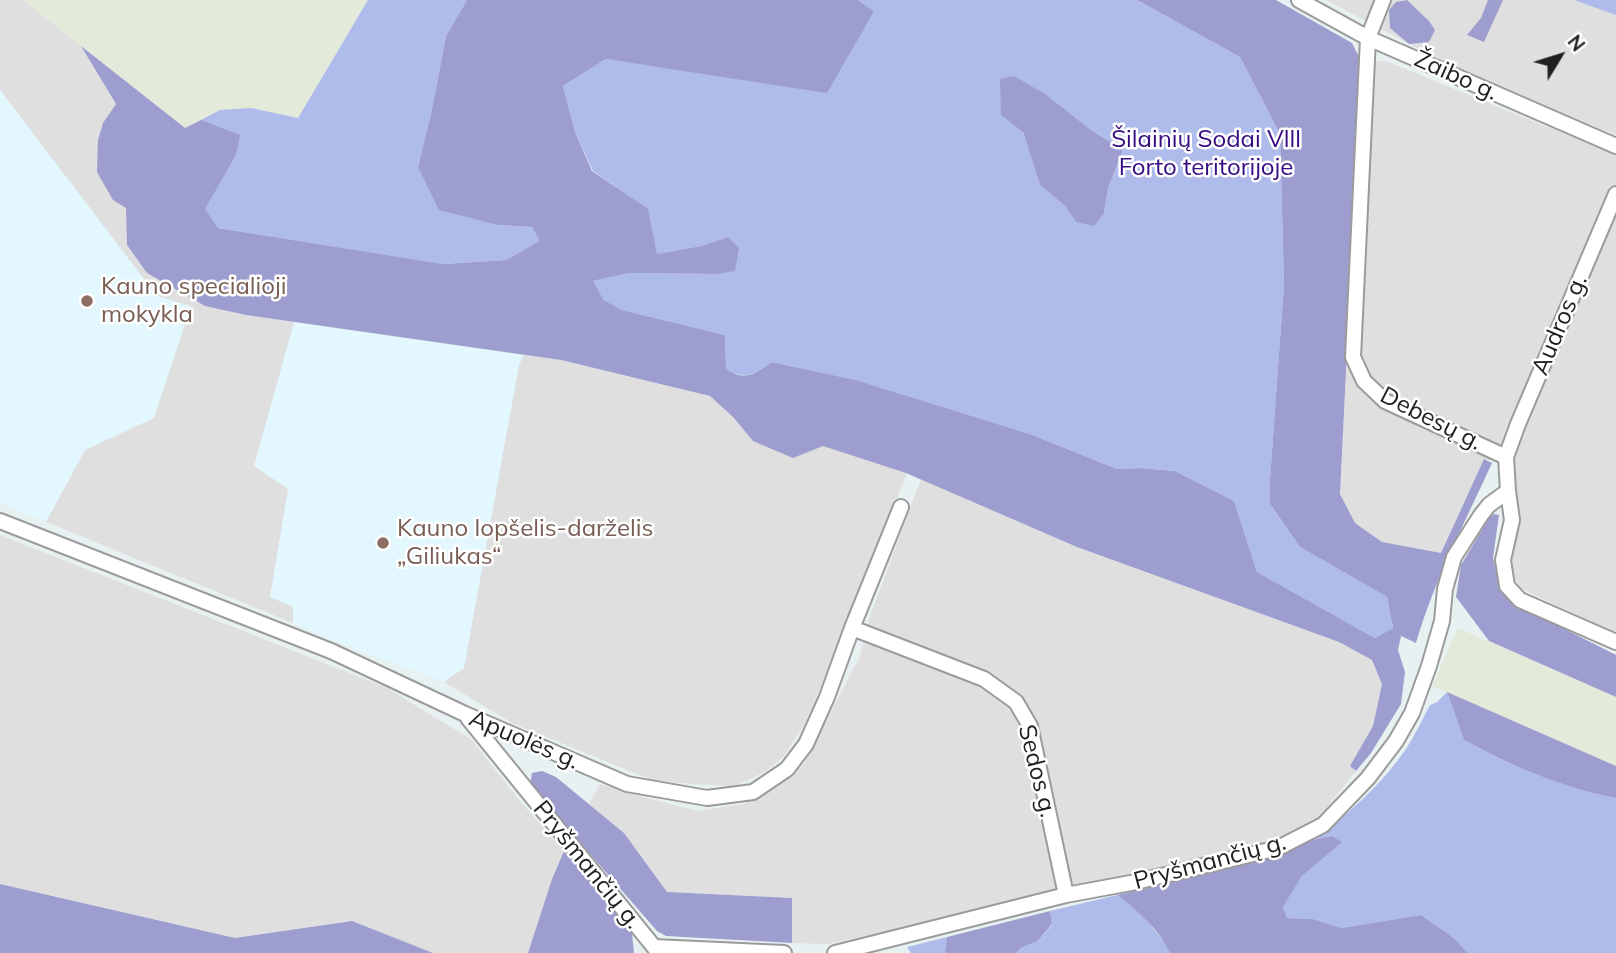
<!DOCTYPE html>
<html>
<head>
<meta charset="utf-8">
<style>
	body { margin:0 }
	#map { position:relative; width:1616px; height:953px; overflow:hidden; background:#e8f1f1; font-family:Mulish,sans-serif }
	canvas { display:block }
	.north { position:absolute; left:1525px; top:21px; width:70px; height:70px; -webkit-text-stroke:5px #fff; paint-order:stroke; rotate:52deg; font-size:19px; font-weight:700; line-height:28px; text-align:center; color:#212121 }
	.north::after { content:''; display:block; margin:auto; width:24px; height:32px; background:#212121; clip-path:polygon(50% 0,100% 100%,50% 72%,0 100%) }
</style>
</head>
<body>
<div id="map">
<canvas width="1616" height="953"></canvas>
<div class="north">N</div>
</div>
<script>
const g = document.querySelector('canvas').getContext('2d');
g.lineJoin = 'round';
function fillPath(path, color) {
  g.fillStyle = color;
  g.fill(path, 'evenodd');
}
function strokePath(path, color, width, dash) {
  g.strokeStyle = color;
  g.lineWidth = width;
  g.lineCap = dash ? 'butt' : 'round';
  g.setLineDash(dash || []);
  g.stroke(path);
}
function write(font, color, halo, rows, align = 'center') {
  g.font = font + ' Mulish,sans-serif';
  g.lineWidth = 5;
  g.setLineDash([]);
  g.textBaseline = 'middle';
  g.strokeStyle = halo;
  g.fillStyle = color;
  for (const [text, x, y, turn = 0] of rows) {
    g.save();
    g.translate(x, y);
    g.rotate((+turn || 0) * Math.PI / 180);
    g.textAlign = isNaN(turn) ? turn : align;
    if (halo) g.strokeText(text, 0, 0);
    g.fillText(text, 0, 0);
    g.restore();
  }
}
fillPath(new Path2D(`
	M0,0H23L81,46L116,104L103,124L113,200L127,208V245L147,273L205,306L246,315L561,360L710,396L733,417L753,441L823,445L907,473L840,642L805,723L784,756L765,772L735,786L691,784L652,780L512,723L444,682L336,642L293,623L0,503Z
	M1326,0H1616V135L1507,92L1409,44Z
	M1361,61H1386L1616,155V634L1520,588L1510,571L1519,522L1515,465L1484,459L1441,553L1382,542L1355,523L1340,494Z
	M921,479L1077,547L1339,642L1372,660L1382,684L1373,726L1351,766L1356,771L1320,816L1284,838L909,927L827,944L792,943L791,898L667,892L624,833L589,804L600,784L647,798L697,811L744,804L784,780L804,764L860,656L870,616Z
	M0,535L385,687L471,739L519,800L564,851L552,879L528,953H433L352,921L235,938L0,884Z`), '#dedfde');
fillPath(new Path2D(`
	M23,0H368L298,118L251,108L185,128Z
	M1458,628L1616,697V766L1432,686Z`), '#e3eada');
fillPath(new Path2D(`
	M0,90L157,296L191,306L154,418L85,450L46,522L0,503Z
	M294,322L524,355L519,365L464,668L444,682L336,642L293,623V607L270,597L288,489L254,466Z`), '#e3f7ff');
fillPath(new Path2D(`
	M368,0H467L446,36L431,114L418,167L498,225L532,227L541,241L506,260L442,264L218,228L204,209L236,155L201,120L220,110L251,108L298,118Z
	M858,0H1137L1240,57L1280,134L1284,284L1270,479V504L1300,547L1387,597L1393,628L1375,638L1257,572L1234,501L1175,471L1141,468L1117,469L1030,434L856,380L772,362C755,373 745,382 726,368L725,335L622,310L604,300L593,281L629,273L717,274L728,237L701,246L657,254L647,209L593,171L575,132L563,86L606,59L661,67L874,11ZM1048,96L1091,130L1123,150L1108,188L1104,213L1076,222L1065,206L1040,185L1023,132Z
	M1574,0H1616V15Z
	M1447,692L1464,740C1512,766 1562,788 1616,798V953H1468L1454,938L1421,915L1341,928L1313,919L1287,918L1283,907L1302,876L1341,842L1332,836L1316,839C1349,813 1382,784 1406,749C1415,735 1422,720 1430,705L1437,702Z
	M1117,895L1141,913L1167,946L1170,953H1016L1021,948L1038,941L1052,925L1050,911Z
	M947,937L945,950L946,953H911L907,947Z`), '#aebbeb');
fillPath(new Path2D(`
	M467,0H858L874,11L827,93L606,59L563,86L575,132L592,171L648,209L657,254L701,246L728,237L739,248L735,271L717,274L629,273L593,281L604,300L622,310L725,335L726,368C745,383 755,373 772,362L856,380L1030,434L1117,469L1141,468L1175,471L1234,501L1257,572L1375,638L1393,628L1387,597L1300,547L1270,504V479L1284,284L1280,134L1240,57L1137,0H1276L1352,43L1361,61L1340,494L1355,523L1382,542L1441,553L1484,459L1492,463C1465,522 1434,581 1416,643L1401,636L1398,650L1405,672L1401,704L1371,753L1356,771L1350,766L1373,726L1382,684L1372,660L1339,642L1077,547L906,473L823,446L793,458L753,441L733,417L710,396L561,360L246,315L205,306L147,273L127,245L126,208L113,200L97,172L98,140L103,123L116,104L81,46L185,128L201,120L240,135L236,155L205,209L218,228L443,264L506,260L540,241L532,227L498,225L439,210L418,167L431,114L446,36Z
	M1407,0L1429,21L1435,30L1429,42L1409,44L1390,28L1389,10L1396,2Z
	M1488,0H1503L1484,42L1467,35L1481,18Z
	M1014,76L1048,96L1091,130L1123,150L1108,188L1104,213L1094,226L1076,222L1065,206L1040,185L1023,132L1001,115L1000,79Z
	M1494,514L1499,515L1493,558L1500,587L1517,605L1616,655V697L1489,641L1456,597L1461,565L1489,518Z
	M1447,692L1616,766V798C1562,788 1512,766 1464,740Z
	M542,771L556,777L624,833L667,892L792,898V943L666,936L657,931L530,785L532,773Z
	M1332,836L1342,842L1302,876L1283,907L1287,918L1313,919L1341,928L1421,915L1454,938L1468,953H1170C1158,928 1138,911 1117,895L1256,862L1316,839Z
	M564,851L632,933L634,953H528L552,879Z
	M0,884L235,938L352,921L433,953H0Z
	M1050,911L1052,924L1038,941L1021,948L1016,953H946L945,951L947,937Z`), '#9d9dd0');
const minor = new Path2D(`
	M1299,0L1368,38L1616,146
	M1383,0L1368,38L1353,357L1364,381L1385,401L1506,457L1508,491L1512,520L1503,560L1507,586L1520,600L1616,642
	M1506,457L1518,424L1616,194
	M0,521L331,651L465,714L627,784L707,798L753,792L787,769L806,744L827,697L852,628L901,507
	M852,628L984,679L1016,702L1030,726L1066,895
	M468,718L654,947L784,953
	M835,953L1066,895L1136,882L1278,848L1323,825L1368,778L1396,741L1412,713L1429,666L1442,621L1445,589L1454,557L1481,515L1489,505L1508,491`);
strokePath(minor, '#9b9b9b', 18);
strokePath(minor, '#fff', 14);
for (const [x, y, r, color] of [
	[87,301,7,"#8d6e63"],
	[383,543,7,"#8d6e63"]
]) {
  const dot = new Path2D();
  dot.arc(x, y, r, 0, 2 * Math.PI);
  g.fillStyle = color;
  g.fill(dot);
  strokePath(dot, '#fff', 2.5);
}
write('24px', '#212121', '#fff', [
	["Žaibo g.",1456,76,24],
	["Audros g.",1560,325,-67],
	["Debesų g.",1431,419,27],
	["Apuolės g.",524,740,23],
	["Sedos g.",1037,771,76],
	["Pryšmančių g.",1210,862,-15],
	["Pryšmančių g.",587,865,51]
]);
write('24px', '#360c82', '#fff', [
	["Šilainių Sodai Vlll",1206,140],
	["Forto teritorijoje",1206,168]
]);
write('24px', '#785e54', '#fff', [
	["Kauno specialioji",101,287],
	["mokykla",101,315],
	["Kauno lopšelis-darželis",397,529],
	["„Giliukas“",397,557]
], 'left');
</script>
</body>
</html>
